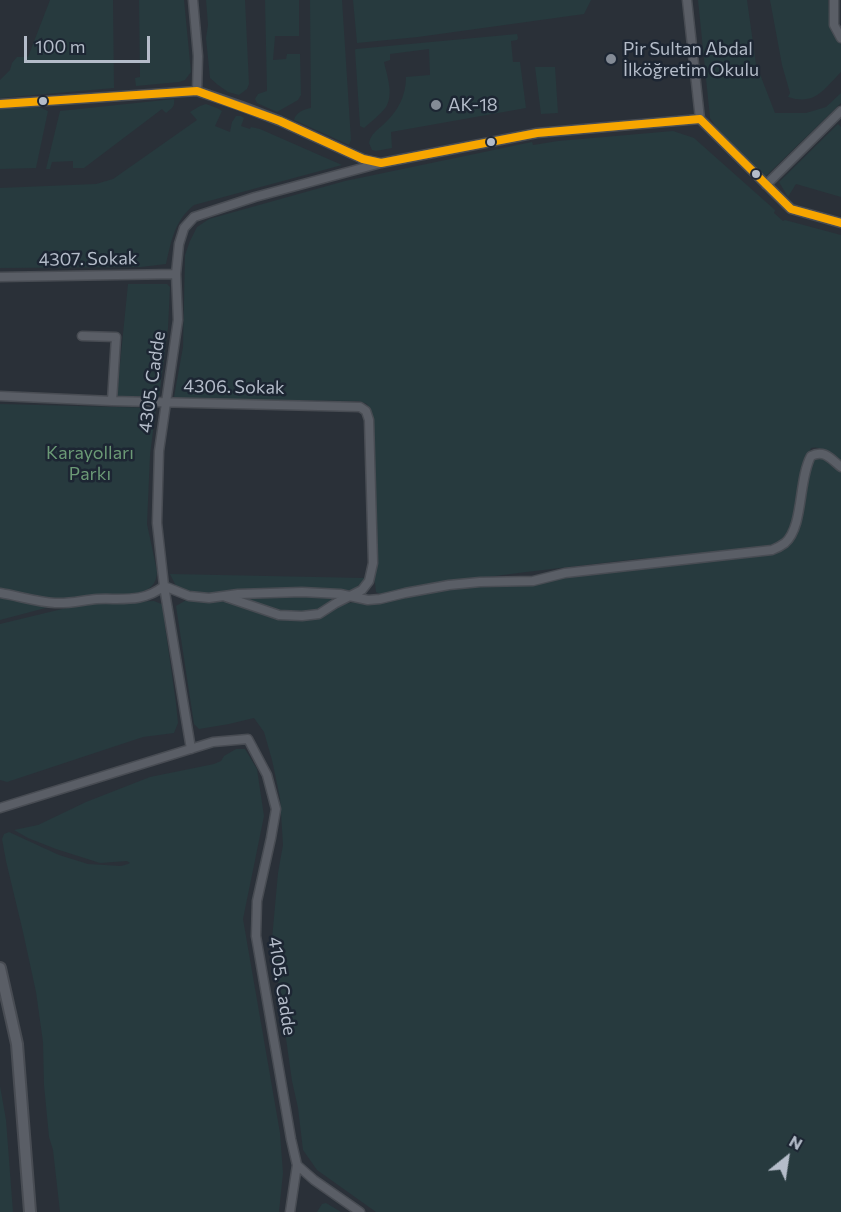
<!DOCTYPE html>
<html>
<head>
<meta charset="utf-8">
<style>
	body { margin:0 }
	#map { position:relative; width:841px; height:1212px; overflow:hidden; background:#2a3038; font-family:Commissioner,sans-serif }
	canvas { display:block }
	.north { position:absolute; left:757px; top:1128px; width:60px; height:60px; -webkit-text-stroke:4px #1d2633; paint-order:stroke; rotate:30deg; font-size:16px; font-weight:700; line-height:24px; text-align:center; color:#b4bcc9 }
	.north::after { content:''; display:block; margin:auto; width:21px; height:27px; background:#b4bcc9; clip-path:polygon(50% 0,100% 100%,50% 72%,0 100%) }
	.scale { position:absolute; left:24px; top:36px; width:126px; height:27px; box-sizing:border-box; border:3px solid #b4bcc9; border-top:0; padding-left:8px; font-size:18px; line-height:21px; white-space:nowrap; color:#b4bcc9; -webkit-text-stroke:4px #1d2633; paint-order:stroke }
</style>
</head>
<body>
<div id="map">
<canvas width="841" height="1212"></canvas>
<div class="north">N</div>
<div class="scale">100 m</div>
</div>
<script>
const g = document.querySelector('canvas').getContext('2d');
g.lineJoin = 'round';
function fillPath(path, color) {
  g.fillStyle = color;
  g.fill(path, 'evenodd');
}
function strokePath(path, color, width, dash) {
  g.strokeStyle = color;
  g.lineWidth = width;
  g.lineCap = dash ? 'butt' : 'round';
  g.setLineDash(dash || []);
  g.stroke(path);
}
function write(font, color, halo, rows, align = 'center') {
  g.font = font + ' Commissioner,sans-serif';
  g.lineWidth = 5;
  g.setLineDash([]);
  g.textBaseline = 'middle';
  g.strokeStyle = halo;
  g.fillStyle = color;
  for (const [text, x, y, turn = 0] of rows) {
    g.save();
    g.translate(x, y);
    g.rotate((+turn || 0) * Math.PI / 180);
    g.textAlign = isNaN(turn) ? turn : align;
    if (halo) g.strokeText(text, 0, 0);
    g.fillText(text, 0, 0);
    g.restore();
  }
}
fillPath(new Path2D(`
	M50,0H113L114,88L0,98V80L10,70L12,63L17,57H28Z
	M139,0H184L191,72L185,80L179,82L136,86L135,78L140,77Z
	M206,0H245L249,84L247,89L239,95L228,92L218,85L210,78L206,38L208,25Z
	M265,0H299V36H275L273,60L286,59L287,54H300L301,95L298,100L277,112L257,103L255,99L258,94L267,91Z
	M310,0H342L351,140L349,145L294,120C296,112 304,109 311,108Z
	M353,0H591L584,14L418,37L357,43Z
	M698,0H747L756,64L775,113H806L826,107L841,93V103L765,177L716,127L710,118Z
	M770,0H828L830,26L841,45V72C824,89 815,106 788,97L790,93L782,65Z
	M517,34L518,38L517,40L511,41L513,62H520L526,108L391,132L392,148L376,151L372,150L369,143C371,134 377,130 384,124C398,111 406,96 406,77L430,75L429,49L390,54V60L384,62C387,76 394,94 386,107C380,115 371,122 364,128L360,126L355,50L356,49Z
	M535,67H555L558,113L541,114Z
	M174,99C175,107 172,108 166,113L162,109L84,168H73V161L52,162L50,169H46L60,111Z
	M206,104L217,108L222,111L215,126L230,132L232,122L236,116H241L244,118L241,126L250,129L251,127L260,129L342,165L194,205C175,220 171,241 166,264L141,267L0,268V188L96,184L113,179L197,120L190,112L200,106Z
	M39,107L48,111L36,168L0,169V108Z
	M838,124L841,127V197L796,184L788,197L779,182Z
	M673,131L694,138L775,210L774,213L783,221L785,220L841,235V463C831,456 824,445 811,448L802,468L791,527L786,537L775,547L734,553L637,559L526,572L433,584L383,595L376,592L374,574L376,562V495L372,414L367,404L359,401L177,399L174,397L183,347L185,255L190,241L197,227L209,219L345,181L532,142L533,145L558,141Z
	M128,284H167L170,287L168,328L159,397L118,396L117,394Z
	M0,404L156,408L150,455L147,524L157,571C157,599 124,593 106,595C92,596 78,600 64,600C43,601 21,594 0,590Z
	M820,456L826,458L841,470V1212H376L317,1170L303,1150L298,1108L292,1081L272,939L278,873L283,845L280,798L272,760L264,732L254,718L229,724L199,729L194,724L176,606L188,599L233,602L258,613L293,619L316,617L341,605L354,602L371,603L472,585L541,583L600,569L740,557L789,543L812,458Z
	M170,574L365,578C355,590 354,591 338,590L216,595L188,592L176,586Z
	M0,595L53,606L0,620Z
	M321,595L332,597C327,615 304,616 288,614C275,613 251,602 239,597Z
	M154,601L164,605L165,626L176,703L178,723L174,733L143,737L7,782L0,780V624L87,603Z
	M236,749H245L257,769L264,816L243,919L280,1133L283,1173L279,1212H60L53,1150L49,1137L44,1085L43,1042L36,992L23,932L6,861L2,839L4,834L9,832L59,855L88,864L121,866L128,864L130,863L127,861L100,863L56,849L28,838L14,830L38,825L86,802L150,777L214,764L221,761L224,756Z
	M0,1086L6,1120L13,1212H0Z
	M326,1203L341,1212H317L322,1204Z`), '#273a3e');
const minor = new Path2D(`
	M193,0L198,56L197,91
	M687,0L700,119L791,209L841,223
	M834,0V25L841,38
	M0,104L197,91L241,106L280,121L363,159L381,163L537,133L700,119
	M766,185L841,111
	M0,277L176,274
	M82,336L116,337L112,401
	M0,396L112,401L360,407L366,411L369,420L373,563L369,581L362,590L336,603L319,614L302,616L279,615L226,597
	M0,593C18,596 37,602 55,603C70,604 83,600 97,599C122,598 143,603 164,586L189,596L209,598L238,594L302,592L340,594L368,600L380,599L405,593L449,585L480,582L533,581L565,573L772,550C777,548 781,546 785,543C804,526 798,480 811,456C824,449 831,459 841,467
	M191,749L164,586L157,523L159,451L178,320L176,274L179,244L184,228L194,217L255,197L381,163
	M0,808L213,742L248,739L267,775L276,809L271,838L257,901L256,936L291,1139L297,1165L314,1180L360,1212
	M290,1212L297,1165`);
const tertiary = new Path2D(`
	M0,968L17,1044L30,1212`);
strokePath(minor, '#484c53', 11);
strokePath(tertiary, '#484c53', 14);
strokePath(minor, '#5a5e66', 8);
strokePath(tertiary, '#5a5e66', 10);
strokePath(new Path2D(`
	M0,104L197,91L280,121L363,159L381,163L537,133L700,119L791,209L841,223`), '#f7a600', 8);
for (const [x, y, r, color] of [
	[611,59,6,"#848b96"],
	[43,101,5,"#b4bcc9"],
	[436,105,6,"#848b96"],
	[491,142,5,"#b4bcc9"],
	[756,174,5,"#b4bcc9"]
]) {
  const dot = new Path2D();
  dot.arc(x, y, r, 0, 2 * Math.PI);
  g.fillStyle = color;
  g.fill(dot);
  strokePath(dot, '#1d2633', 2);
}
write('18px', '#b4bcc9', '#1d2633', [
	["Pir Sultan Abdal",623,49],
	["İlköğretim Okulu",623,70],
	["AK-18",448,105]
], 'left');
write('18px', '#b4bcc9', '#1d2633', [
	["4307. Sokak",88,259,-1],
	["4305. Cadde",152,382,-82],
	["4306. Sokak",234,387,1],
	["4105. Cadde",282,986,81]
]);
write('18px', '#6b9a76', '#1d2633', [
	["Karayolları",90,453],
	["Parkı",90,474]
]);
</script>
</body>
</html>
